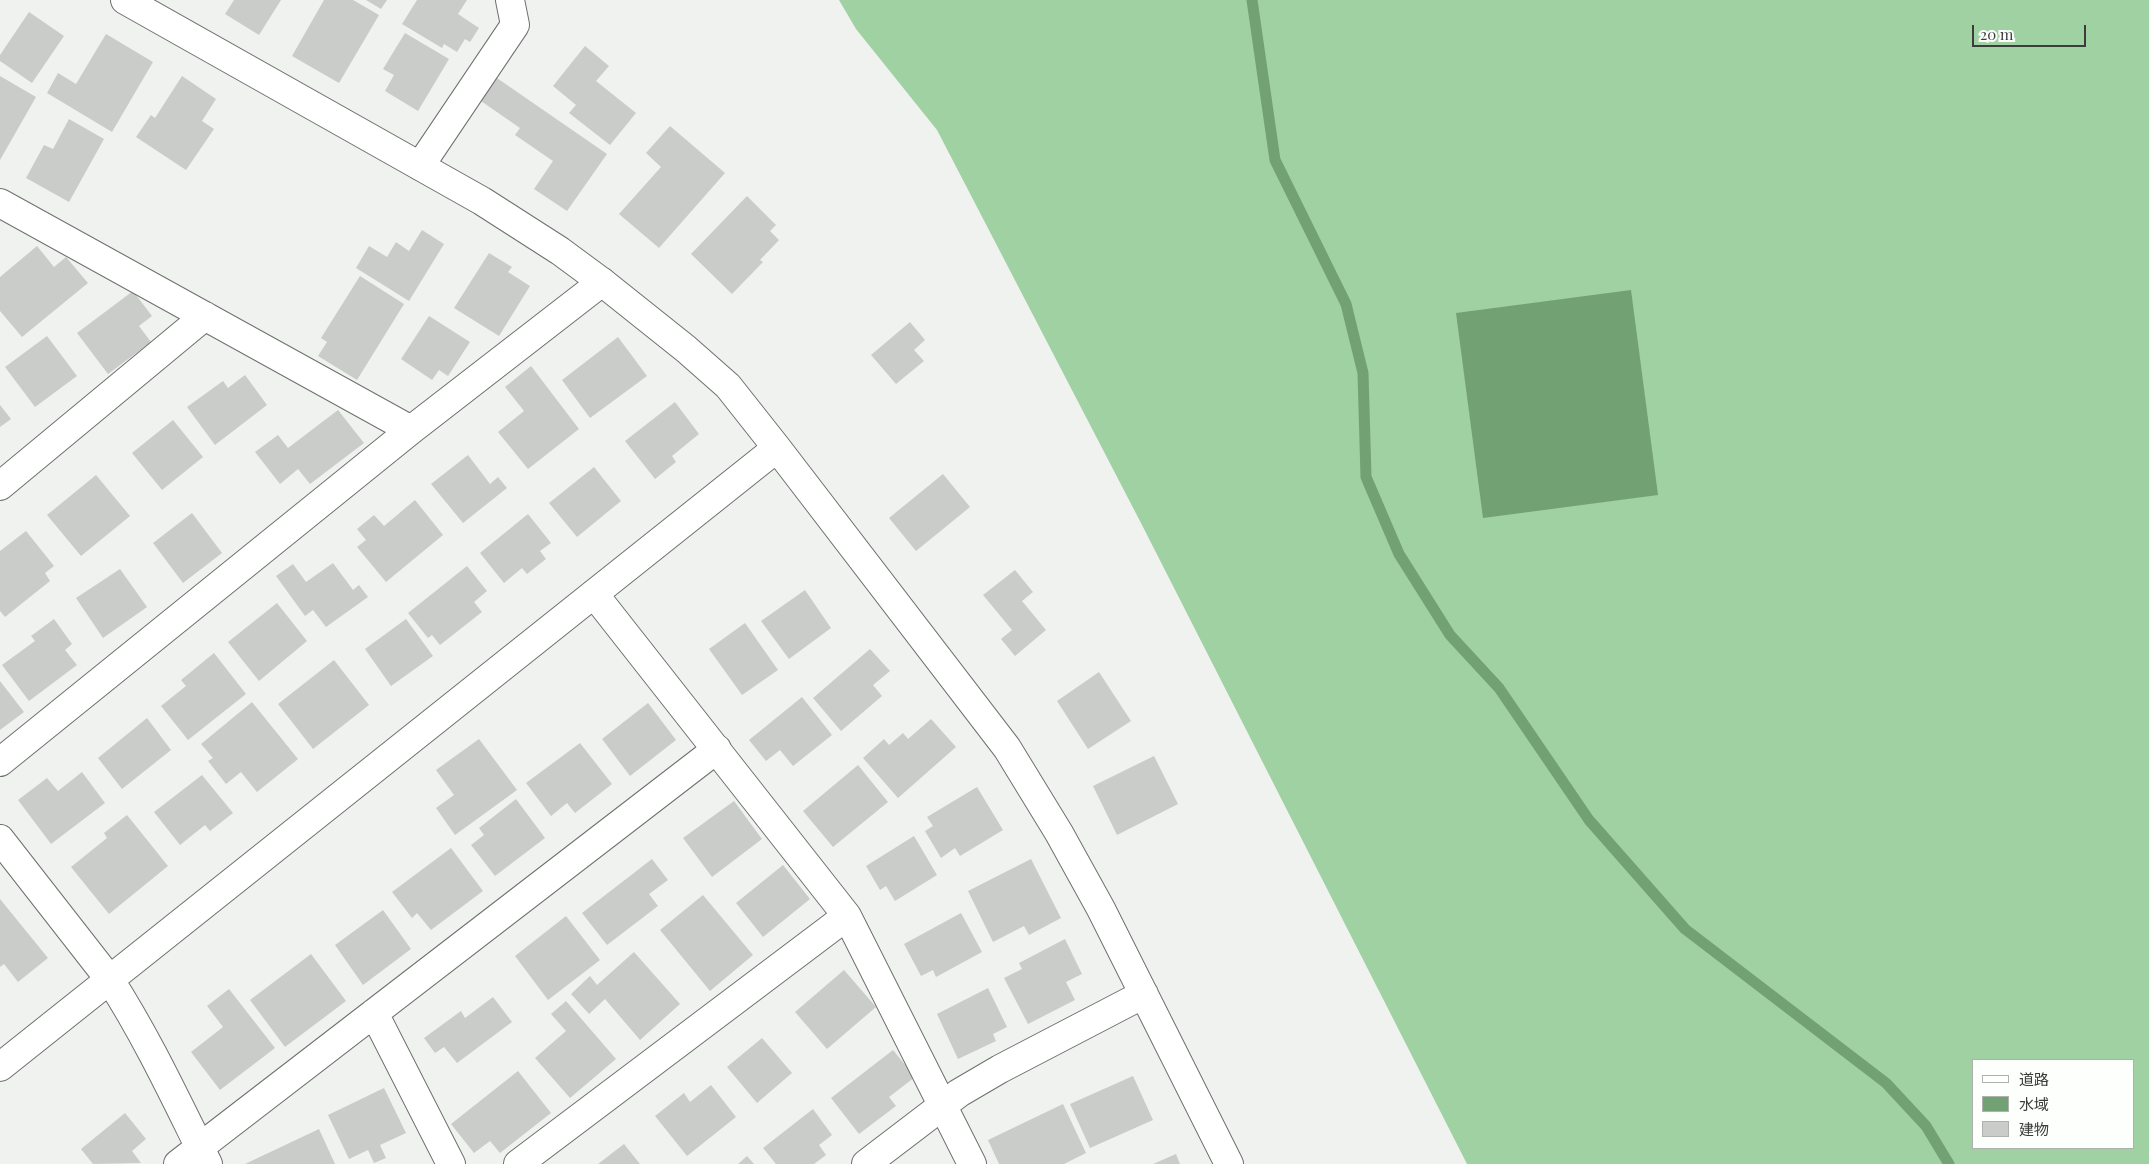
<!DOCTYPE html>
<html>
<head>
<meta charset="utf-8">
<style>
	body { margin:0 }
	#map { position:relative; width:2149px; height:1164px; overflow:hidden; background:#eff2ef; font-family:"Playfair Display","Noto Sans JP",serif }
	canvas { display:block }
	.legend { position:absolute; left:1972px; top:1059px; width:162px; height:90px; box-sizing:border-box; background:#fdfffd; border:1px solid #afb1af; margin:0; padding:6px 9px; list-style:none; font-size:15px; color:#3b3c3b }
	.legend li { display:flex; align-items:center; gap:10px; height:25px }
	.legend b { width:25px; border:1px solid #afb1af }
	.scale { position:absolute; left:1972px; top:25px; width:114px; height:22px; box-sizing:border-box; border:2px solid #3b3c3b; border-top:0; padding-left:6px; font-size:15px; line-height:18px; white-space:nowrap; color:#3b3c3b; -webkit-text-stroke:4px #fdfffd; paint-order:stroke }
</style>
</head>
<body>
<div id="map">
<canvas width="2149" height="1164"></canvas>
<ul class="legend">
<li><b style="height:6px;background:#fff"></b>道路</li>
<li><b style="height:14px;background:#72a174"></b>水域</li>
<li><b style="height:14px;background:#c9ccc9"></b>建物</li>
</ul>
<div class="scale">20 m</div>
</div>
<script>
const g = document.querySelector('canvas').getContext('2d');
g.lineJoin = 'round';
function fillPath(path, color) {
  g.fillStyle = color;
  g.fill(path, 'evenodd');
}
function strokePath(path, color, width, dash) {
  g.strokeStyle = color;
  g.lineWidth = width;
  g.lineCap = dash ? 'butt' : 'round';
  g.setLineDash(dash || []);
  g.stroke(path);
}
fillPath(new Path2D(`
	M839,0H2149V1164H1467L1142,525L937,130L856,29ZM1973,1060H2133V1148H1973Z`), '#a0d1a2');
fillPath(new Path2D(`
	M1631,290L1658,495L1483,518L1456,313Z`), '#72a174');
strokePath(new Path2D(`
	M1252,0L1275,160L1346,304L1363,373L1366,477L1399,554L1450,635L1499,688L1589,820L1685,929L1886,1083L1926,1126L1949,1164`), '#72a174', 11);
fillPath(new Path2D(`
	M234,0H281L259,35L225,14Z
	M324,0H353L379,15L339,83L292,56Z
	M366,0H387L381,9Z
	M417,0H467L458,14L479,28L470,42L465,39L457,52L444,44L442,48L402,24Z
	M29,12L64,36L32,83L0,61V55Z
	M405,33L449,59L418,111L385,91L394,75L383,69Z
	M106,34L153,62L112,132L47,93L58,73L76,84Z
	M585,46L609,66L596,81L636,113L610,145L569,113L576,105L553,86Z
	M0,76L36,97L0,160Z
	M182,76L216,99L202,121L214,129L186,170L136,137L151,115L155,118Z
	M494,76L607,154L567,211L534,189L553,161L515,135L520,128L478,99Z
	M69,119L104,139L69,202L26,178L44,145L53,149Z
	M670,126L725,173L659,248L619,214L661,167L646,153Z
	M747,196L776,225L770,231L779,240L760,260L763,262L732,294L691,254Z
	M422,230L444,244L409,301L356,268L369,246L387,257L396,242L409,251Z
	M37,246L54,267L66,257L88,283L22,337L0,311V277Z
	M489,253L512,267L508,272L530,286L499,336L454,308Z
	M360,276L404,304L357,380L318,356L327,342L321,338Z
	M133,291L152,316L139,326L151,342L108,374L77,333Z
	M429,316L470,342L448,376L439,370L432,380L401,359Z
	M910,322L925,340L914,350L924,361L896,384L871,355Z
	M47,336L77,376L35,407L5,367Z
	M618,337L647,376L590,418L562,380Z
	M531,366L579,429L528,469L498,432L524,411L505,387Z
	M245,375L267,405L215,445L187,407L223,381L228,388Z
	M675,402L699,434L672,456L676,462L655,479L625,441Z
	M0,405L11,419L0,427Z
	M338,410L364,443L310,484L298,469L280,484L255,452L278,435L288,448Z
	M173,420L203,457L162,490L132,453Z
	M468,455L490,484L498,477L507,488L463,523L431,484Z
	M594,467L621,501L577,537L549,503Z
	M943,474L970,507L916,551L889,518Z
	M96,475L130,516L81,556L47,515Z
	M415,500L443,535L386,582L357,547L366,540L357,529L374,515L384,526Z
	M192,513L222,553L183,583L153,543Z
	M528,514L551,543L540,551L546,559L527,574L522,568L504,583L480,553Z
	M26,531L54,566L45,573L50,581L5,617L0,611V551Z
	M333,563L353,590L359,585L368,597L326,627L313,610L305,616L276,576L293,564L306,582Z
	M467,566L487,591L474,602L482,612L440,645L432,635L428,638L408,613Z
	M120,569L147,607L103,638L76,598Z
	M1015,570L1033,592L1022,601L1046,630L1015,656L1001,639L1012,630L983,595Z
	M805,590L831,628L789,659L761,621Z
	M277,603L307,641L259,681L228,642Z
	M54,619L72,644L65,650L77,665L29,701L2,665L35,641L31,636Z
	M406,619L433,656L391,686L365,649Z
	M745,623L778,670L742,695L709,649Z
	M870,649L890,671L873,685L882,696L841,731L813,698Z
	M214,653L246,694L188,740L161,706L186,686L181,680Z
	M334,660L369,705L313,749L278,704Z
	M1099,672L1131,721L1088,749L1057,701Z
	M0,681L24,712L0,730Z
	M802,697L832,735L793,766L780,750L766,761L749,740Z
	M252,702L298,759L257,792L241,772L226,784L208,761L213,758L201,744Z
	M648,703L676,740L630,776L602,739Z
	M147,718L171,750L122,789L98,758Z
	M931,719L956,747L898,798L863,758L884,739L889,745L903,733L908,739Z
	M479,739L517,790L455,835L436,808L454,795L436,770Z
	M580,743L612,784L575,813L567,803L551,816L526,783Z
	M1154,756L1178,804L1117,835L1093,786Z
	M858,765L888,802L833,847L803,811Z
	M82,772L105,803L51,844L18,800L47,778L58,791Z
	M202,775L233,813L210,831L205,825L180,845L154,812Z
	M977,787L1003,830L960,856L955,848L941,858L925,831L933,826L927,817Z
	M516,799L545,838L495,876L471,845L484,835L479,828Z
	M734,801L762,839L712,877L683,838Z
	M127,815L168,866L109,914L71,867L107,838L104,833Z
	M914,836L937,875L895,901L886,886L880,890L866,866Z
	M451,848L483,891L431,930L417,913L412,918L392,892Z
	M652,859L668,880L649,894L658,906L607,945L582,913Z
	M1031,859L1061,918L1029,935L1024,926L993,942L968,891Z
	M783,865L810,899L763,937L736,903Z
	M703,895L753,955L710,991L660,930Z
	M0,899L48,958L18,982L4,964L0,967Z
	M383,910L411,949L363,985L335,945Z
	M961,913L982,952L936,977L933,970L921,976L904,944Z
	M566,916L600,960L548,1000L515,956Z
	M1065,939L1082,974L1066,982L1075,1000L1028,1024L1004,978L1022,969L1019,963Z
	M634,952L680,1004L640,1040L605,999L589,1014L571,994L590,976L597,985Z
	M311,954L346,1001L285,1047L250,1000Z
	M844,970L876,1007L827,1049L795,1012Z
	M988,988L1007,1027L993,1034L996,1041L958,1059L937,1014Z
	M229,989L275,1048L220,1090L191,1052L223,1027L207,1006Z
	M493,997L512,1022L457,1063L444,1047L435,1053L424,1038L461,1011L465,1018Z
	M566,1001L616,1059L570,1098L535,1058L566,1031L551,1014Z
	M762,1038L792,1073L757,1103L727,1067Z
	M893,1050L915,1077L889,1097L896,1106L859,1134L831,1098Z
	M518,1071L551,1113L500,1153L490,1141L474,1153L451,1124Z
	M1133,1076L1153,1120L1090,1148L1070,1104Z
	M711,1085L736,1117L687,1156L655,1116L684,1093L690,1102Z
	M384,1088L406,1133L380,1145L386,1158L374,1163L368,1150L349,1159L328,1115Z
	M1063,1104L1086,1153L1064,1164H999L988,1140Z
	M813,1109L832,1135L819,1145L826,1155L814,1164H776L763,1148Z
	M125,1113L146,1139L132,1151L141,1163L93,1164L81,1149Z
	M319,1129L335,1164H245Z
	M624,1144L640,1164H598Z
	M1176,1154L1180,1164H1153Z
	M747,1156L754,1164H738Z`), '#c9ccc9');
const street = new Path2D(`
	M420,166L515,25L510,0
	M0,203L411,430
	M0,486L205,316
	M594,594L847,916L972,1164
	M0,762L411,430L602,282
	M374,1013L451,1164
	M178,1164L717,749
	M518,1164L847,916`);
const secondary = new Path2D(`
	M125,0L482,201L560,251L602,282L686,349L728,386L777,448L1007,748L1059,833L1101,909L1229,1164
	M0,839L110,980C148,1039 177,1102 208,1164
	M0,1067L777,448
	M866,1164L959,1093L1000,1069L1144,994`);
strokePath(street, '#6e706e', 30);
strokePath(secondary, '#6e706e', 30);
strokePath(street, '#fff', 28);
strokePath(secondary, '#fff', 28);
</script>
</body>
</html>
